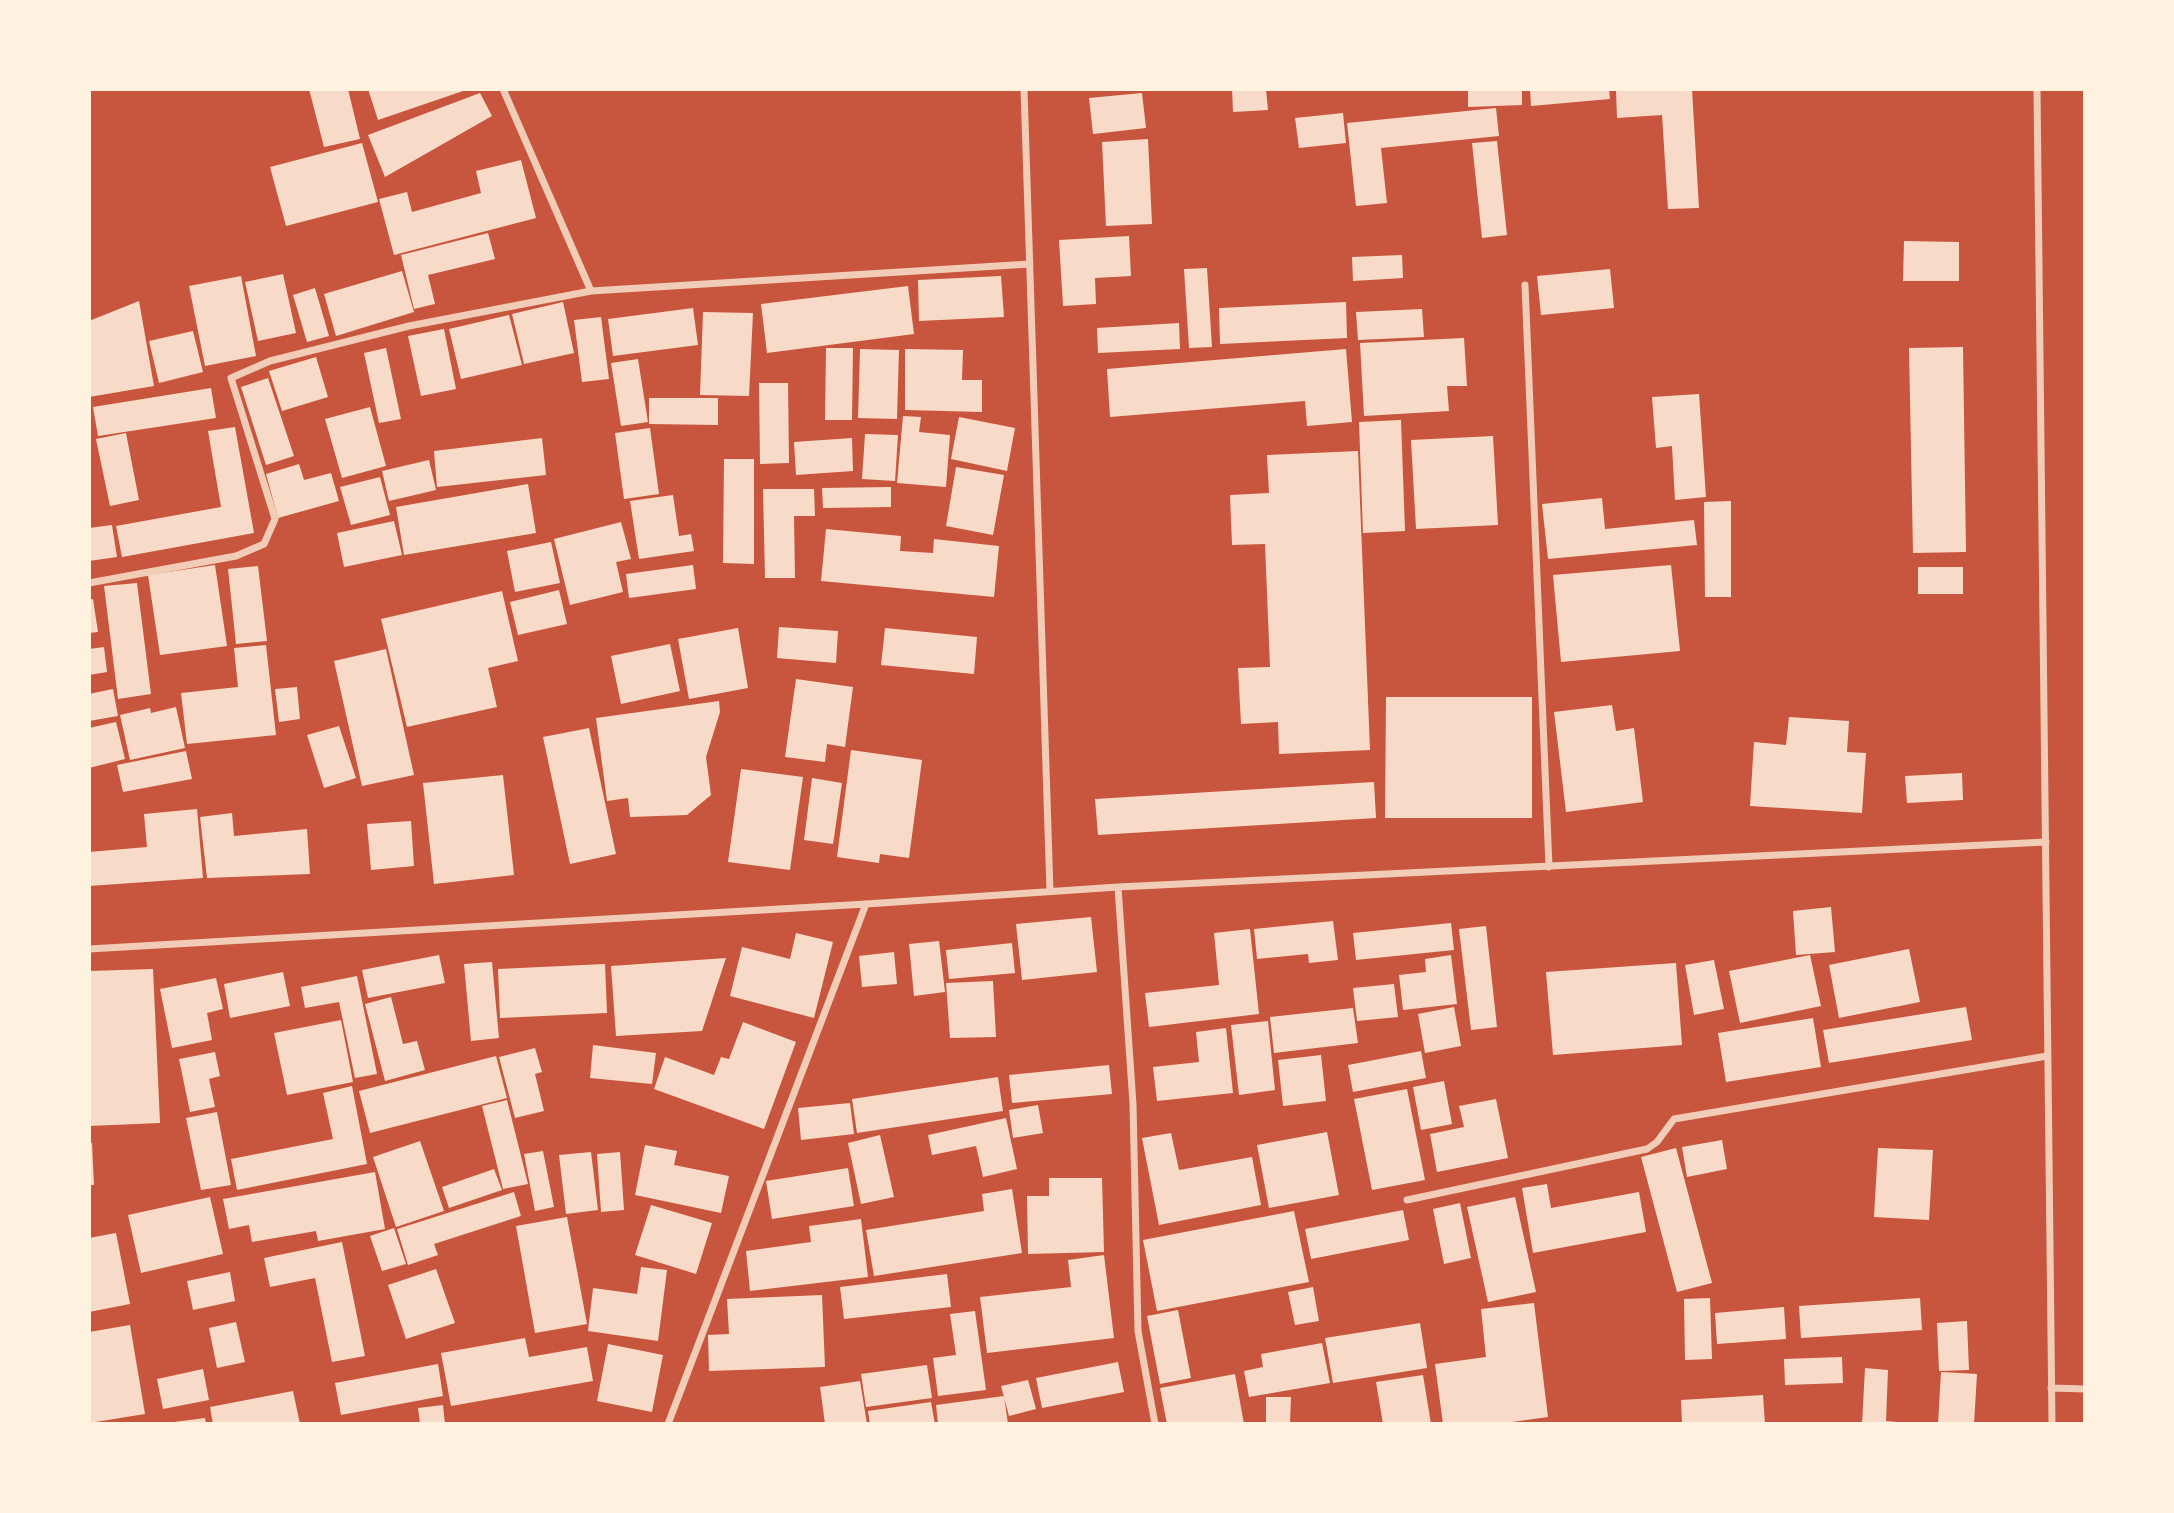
<!DOCTYPE html>
<html>
<head>
<meta charset="utf-8">
<style>
	body { margin:0 }
	#map { position:relative; width:2174px; height:1513px; overflow:hidden; background:#c8553d; font-family:Ubuntu,sans-serif }
	canvas { display:block }
	.frame { position:absolute; inset:0; border:91px solid #fff3e0; pointer-events:none }
</style>
</head>
<body>
<div id="map">
<canvas width="2174" height="1513"></canvas>
<div class="frame"></div>
</div>
<script>
const g = document.querySelector('canvas').getContext('2d');
g.lineJoin = 'round';
function fillPath(path, color) {
  g.fillStyle = color;
  g.fill(path, 'evenodd');
}
function strokePath(path, color, width, dash) {
  g.strokeStyle = color;
  g.lineWidth = width;
  g.lineCap = dash ? 'butt' : 'round';
  g.setLineDash(dash || []);
  g.stroke(path);
}
fillPath(new Path2D(`
	M309,89H348L360,139L324,147Z
	M368,89H465L466,90L378,120Z
	M1232,89H1266L1268,110L1233,112Z
	M1468,89H1522V105L1468,107Z
	M1530,89H1609L1610,99L1531,106Z
	M1692,89L1699,208L1668,209L1662,115L1617,118L1616,91Z
	M480,93L492,116L385,177L368,135Z
	M1142,93L1146,128L1093,134L1089,98Z
	M1496,108L1499,136L1381,148L1387,203L1356,206L1347,123Z
	M1343,113L1346,143L1299,148L1295,118Z
	M1148,139L1152,224L1106,226L1102,142Z
	M1497,141L1507,235L1482,238L1472,143Z
	M362,143L378,202L286,226L270,167Z
	M521,160L536,218L394,255L379,199L407,192L412,212L481,193L476,171Z
	M488,233L495,259L428,275L435,304L414,309L401,255Z
	M1129,236L1131,276L1095,278L1096,304L1063,306L1059,240Z
	M1904,241L1959,242V281H1903Z
	M1402,255L1403,278L1353,281L1352,257Z
	M1207,268L1212,347L1189,348L1184,269Z
	M1610,269L1614,308L1541,315L1537,276Z
	M402,271L414,312L336,336L324,294Z
	M283,274L296,333L258,341L245,282Z
	M241,276L256,356L205,366L189,286Z
	M1001,276L1004,317L919,321L918,280Z
	M908,286L914,334L767,353L761,304Z
	M315,288L329,336L307,342L293,295Z
	M139,301L154,386L89,397V321Z
	M563,302L574,353L524,364L512,314Z
	M1346,302L1347,338L1220,344L1219,308Z
	M693,308L698,345L613,356L608,319Z
	M1422,309L1424,337L1358,340L1356,312Z
	M703,312L753,313L749,396L700,395Z
	M509,315L522,365L461,379L449,329Z
	M601,317L609,379L582,382L574,320Z
	M1179,323L1180,349L1098,353L1097,328Z
	M444,329L456,389L421,396L408,336Z
	M193,331L203,372L159,383L149,341Z
	M1464,338L1467,386H1447L1449,411L1364,416L1360,343Z
	M1963,347L1966,552L1913,553L1909,348Z
	M386,348L401,419L379,423L364,353Z
	M826,348H853L852,420H825Z
	M860,349L899,350L897,419L858,418Z
	M905,349L963,350L962,380H982V412L905,410Z
	M1346,349L1352,422L1307,426L1305,401L1110,417L1107,369Z
	M316,357L328,397L282,411L269,371Z
	M638,359L648,422L621,426L611,363Z
	M268,378L294,456L266,465L241,387Z
	M759,383H788L789,463L760,464Z
	M211,388L216,418L98,436L93,407Z
	M1699,394L1706,497L1675,500L1672,446L1656,448L1652,397Z
	M649,398H718V425L649,424Z
	M370,407L386,466L342,478L325,419Z
	M903,416L921,417L919,432L950,435L946,487L897,483Z
	M959,417L1015,428L1007,471L951,459Z
	M1401,420L1405,531L1363,533L1359,422Z
	M235,427L254,533L122,557L116,526L221,507L208,431Z
	M650,428L659,494L624,499L615,433Z
	M126,433L139,500L110,506L96,439Z
	M865,434L898,435L895,481L862,479Z
	M1493,436L1498,525L1416,529L1411,440Z
	M542,438L546,475L437,487L434,451Z
	M852,438L853,471L796,475L794,442Z
	M1358,451L1370,750L1279,754L1278,722L1241,724L1238,668L1270,667L1265,544L1232,545L1230,495L1269,493L1267,455Z
	M724,459H754V564L723,563Z
	M429,460L436,490L389,501L382,471Z
	M299,464L304,480L331,473L339,501L278,518L266,474Z
	M956,467L1004,475L993,535L946,526Z
	M380,477L390,515L351,525L340,487Z
	M528,484L536,533L404,555L396,507Z
	M891,487V507L823,508L822,488Z
	M763,489H814L815,516H794L795,578H765Z
	M673,495L679,536L691,534L694,551L639,559L630,501Z
	M1602,498L1605,529L1694,520L1697,545L1548,559L1542,504Z
	M1731,501V597H1705L1704,502Z
	M394,521L402,555L344,567L337,533Z
	M621,522L631,559L616,562L623,592L570,605L554,539Z
	M112,525L117,557L89,561V528Z
	M826,529L901,536L900,551L933,553L934,539L999,546L994,597L821,581Z
	M551,542L560,583L515,592L507,551Z
	M215,565L227,646L160,655L148,575Z
	M693,565L696,589L629,598L626,574Z
	M1671,565L1680,651L1561,662L1553,575Z
	M258,566L267,641L236,644L228,569Z
	M1918,567H1963V594H1918Z
	M137,583L151,694L118,699L104,586Z
	M559,590L567,624L518,635L510,602Z
	M502,591L518,661L488,668L497,707L407,727L381,619Z
	M93,599L98,632L89,633V600Z
	M779,627L838,631L836,663L777,658Z
	M738,628L748,688L689,699L678,639Z
	M885,628L977,637L974,674L881,665Z
	M670,644L680,691L621,704L611,656Z
	M266,645L276,735L187,744L181,693L238,687L234,648Z
	M104,647L107,672L89,675V649Z
	M386,649L414,775L362,786L334,661Z
	M796,679L853,687L845,747L827,744L825,762L785,757Z
	M297,687L300,719L279,722L275,689Z
	M113,689L118,716L89,721V694Z
	M1386,697H1532V818H1385Z
	M719,701L720,712L706,757L711,795L687,815L630,817L628,798L607,801L596,718Z
	M1612,705L1616,731L1634,728L1643,802L1566,812L1554,712Z
	M176,707L185,748L130,760L120,715L150,708L151,713Z
	M1789,717L1849,721L1847,752L1866,753L1862,813L1750,806L1754,742L1786,745Z
	M116,722L125,759L89,768V728Z
	M339,726L356,778L324,788L307,735Z
	M589,728L616,854L570,864L543,737Z
	M851,750L922,760L909,858L880,854L879,863L837,857Z
	M186,751L192,779L123,792L117,765Z
	M741,769L803,777L790,870L728,862Z
	M1962,773L1963,800L1907,803L1905,776Z
	M503,775L514,875L434,884L423,783Z
	M812,778L842,783L833,844L804,840Z
	M1374,782L1376,818L1098,835L1095,799Z
	M197,809L203,878L89,886V852L147,847L144,814Z
	M232,813L234,836L307,829L310,874L207,878L200,817Z
	M411,821L414,866L371,870L367,824Z
	M1831,907L1835,952L1796,955L1793,911Z
	M1091,917L1097,972L1022,980L1016,924Z
	M1333,921L1338,960L1309,963L1308,954L1257,959L1254,929Z
	M1451,923L1454,950L1356,960L1353,933Z
	M1486,926L1497,1027L1471,1030L1459,929Z
	M1250,929L1259,1014L1149,1027L1145,993L1219,985L1214,933Z
	M796,933L833,942L814,1018L730,996L742,947L790,959Z
	M939,941L945,992L914,996L909,944Z
	M1012,943L1015,973L949,979L946,950Z
	M1909,949L1920,1002L1839,1018L1829,965Z
	M894,952L897,984L862,987L859,956Z
	M439,955L445,983L368,998L362,970Z
	M1451,955L1457,1004L1403,1010L1399,975L1426,972L1425,959Z
	M1810,955L1821,1006L1740,1023L1729,971Z
	M726,958L702,1031L616,1036L611,966Z
	M1714,960L1724,1009L1694,1015L1685,965Z
	M492,962L499,1038L471,1041L464,964Z
	M1676,963L1682,1045L1553,1055L1546,972Z
	M605,964L607,1013L500,1018L498,969Z
	M153,969L160,1123L89,1126V971Z
	M283,972L290,1006L230,1018L224,984Z
	M357,976L377,1074L355,1078L339,1002L305,1008L301,987Z
	M216,978L223,1009L207,1013L212,1040L172,1048L160,989Z
	M993,981L996,1037L950,1038L946,983Z
	M1394,984L1398,1017L1357,1021L1353,988Z
	M391,997L403,1044L417,1041L425,1070L385,1081L365,1004Z
	M1454,1007L1461,1046L1425,1053L1418,1014Z
	M1966,1007L1972,1040L1829,1063L1823,1030Z
	M1353,1008L1358,1043L1274,1053L1270,1017Z
	M1813,1018L1821,1067L1726,1082L1718,1033Z
	M341,1020L353,1082L287,1095L274,1033Z
	M1268,1021L1275,1090L1239,1095L1231,1025Z
	M743,1022L796,1042L764,1129L654,1089L665,1057L714,1075L721,1057L729,1059Z
	M1226,1028L1233,1093L1157,1101L1153,1067L1199,1062L1196,1032Z
	M593,1045L656,1053L652,1084L590,1078Z
	M535,1048L542,1072L535,1074L544,1111L515,1118L499,1057Z
	M1421,1051L1426,1078L1353,1092L1348,1065Z
	M215,1052L220,1076L209,1079L215,1107L190,1112L179,1059Z
	M1321,1055L1326,1101L1283,1106L1278,1060Z
	M496,1056L507,1098L370,1133L359,1091Z
	M1109,1065L1112,1094L1012,1103L1009,1075Z
	M998,1077L1003,1111L857,1133L852,1099Z
	M1444,1081L1452,1124L1421,1130L1413,1087Z
	M352,1086L367,1164L237,1190L231,1159L333,1139L323,1093Z
	M1407,1089L1425,1180L1372,1190L1354,1099Z
	M1496,1099L1508,1158L1437,1172L1430,1134L1464,1127L1459,1106Z
	M507,1100L528,1184L503,1189L482,1106Z
	M850,1103L854,1134L801,1140L798,1108Z
	M1038,1105L1043,1133L1013,1138L1009,1110Z
	M217,1112L231,1185L201,1190L186,1118Z
	M1006,1118L1017,1169L983,1177L976,1146L932,1155L928,1135Z
	M1327,1132L1339,1195L1269,1208L1257,1145Z
	M1171,1133L1179,1170L1252,1157L1261,1205L1159,1225L1142,1138Z
	M880,1135L894,1197L861,1204L848,1143Z
	M1722,1140L1727,1169L1687,1177L1682,1147Z
	M420,1141L444,1211L396,1227L373,1157Z
	M89,1143H92L94,1185H89Z
	M645,1145L677,1151L674,1165L729,1176L721,1213L635,1195Z
	M1676,1148L1712,1283L1677,1292L1641,1157Z
	M1878,1148L1933,1150L1929,1220L1874,1217Z
	M543,1151L554,1207L535,1211L524,1154Z
	M591,1152L598,1210L566,1214L559,1155Z
	M620,1152L624,1210L601,1212L597,1154Z
	M848,1168L854,1206L772,1219L766,1181Z
	M494,1169L502,1190L449,1208L442,1187Z
	M375,1172L385,1229L318,1241L316,1231L252,1242L249,1225L229,1229L223,1199Z
	M1049,1178H1102L1104,1252L1028,1254L1027,1196H1049Z
	M1547,1184L1551,1208L1639,1192L1646,1232L1533,1253L1522,1188Z
	M1012,1189L1022,1253L874,1276L866,1230L984,1211L982,1194Z
	M514,1192L521,1216L434,1244L438,1255L408,1265L397,1229Z
	M210,1197L223,1254L141,1273L128,1215Z
	M1515,1197L1536,1292L1488,1302L1467,1207Z
	M1460,1203L1471,1258L1444,1264L1433,1209Z
	M651,1205L712,1223L696,1274L635,1255Z
	M1403,1210L1409,1240L1311,1259L1305,1229Z
	M1294,1211L1309,1282L1157,1311L1143,1240Z
	M567,1217L587,1324L535,1333L516,1226Z
	M861,1219L868,1277L750,1291L746,1251L811,1242L809,1226Z
	M394,1228L406,1264L382,1271L370,1236Z
	M116,1233L130,1304L89,1312V1238Z
	M342,1242L365,1356L332,1362L315,1278L270,1287L264,1258Z
	M1104,1255L1114,1338L987,1353L980,1297L1071,1287L1068,1260Z
	M641,1267L667,1270L658,1341L588,1331L593,1288L637,1294Z
	M436,1269L455,1323L406,1339L388,1285Z
	M230,1272L235,1301L193,1310L187,1281Z
	M947,1274L951,1307L844,1319L840,1287Z
	M1313,1287L1319,1321L1295,1325L1288,1292Z
	M822,1295L825,1367L709,1371L708,1335L729,1334L727,1299Z
	M1710,1298L1712,1359L1685,1360L1684,1299Z
	M1920,1298L1922,1330L1801,1338L1799,1306Z
	M1534,1303L1548,1417L1497,1424H1443L1435,1364L1486,1357L1481,1309Z
	M1784,1307L1786,1339L1717,1344L1715,1313Z
	M1178,1310L1191,1378L1160,1384L1147,1316Z
	M975,1311L986,1390L938,1396L933,1358L956,1355L950,1314Z
	M1967,1321L1969,1370L1939,1371L1937,1323Z
	M236,1322L245,1362L217,1368L209,1328Z
	M1420,1323L1427,1368L1333,1383L1325,1338Z
	M130,1325L145,1414L89,1423V1332Z
	M525,1338L529,1357L587,1347L593,1381L451,1406L441,1353Z
	M1322,1343L1330,1383L1249,1397L1244,1371L1263,1367L1261,1354Z
	M608,1344L663,1355L652,1412L597,1401Z
	M1842,1357L1843,1383L1785,1385L1784,1359Z
	M1118,1362L1124,1392L1042,1408L1036,1378Z
	M438,1364L443,1396L341,1415L335,1383Z
	M927,1365L932,1398L866,1407L861,1374Z
	M1865,1368L1888,1370L1886,1421L1897,1422L1896,1424H1862Z
	M203,1369L209,1400L163,1409L157,1379Z
	M1941,1372L1977,1374L1974,1424H1938Z
	M1235,1374L1244,1424H1167L1160,1388Z
	M1423,1375L1431,1424H1383L1376,1382Z
	M1028,1380L1036,1409L1009,1416L1001,1386Z
	M860,1381L867,1424H825L820,1387Z
	M293,1391L300,1424H213L210,1407Z
	M1763,1395L1765,1424H1682L1681,1400Z
	M1004,1396L1008,1424H938L936,1405Z
	M1266,1397H1291L1290,1424H1266Z
	M931,1402L935,1424H870L868,1411Z
	M443,1405L445,1424H420L418,1408Z
	M205,1418L206,1424H174V1422Z`), '#f7dbc8');
strokePath(new Path2D(`
	M503,89L591,291L1030,264
	M1024,89L1050,891
	M2037,89L2052,1424
	M1525,285L1549,867
	M89,583L236,556L264,544L275,519L231,378L270,361L409,326L591,291
	M1118,887L1133,1104L1138,1331L1155,1424
	M89,949L866,904L1118,887L2046,842
	M1407,1200L1647,1149L1657,1142L1674,1119L2047,1056
	M2051,1388L2085,1389
	M668,1424L866,904`), '#f1ccb7', 7);
</script>
</body>
</html>
